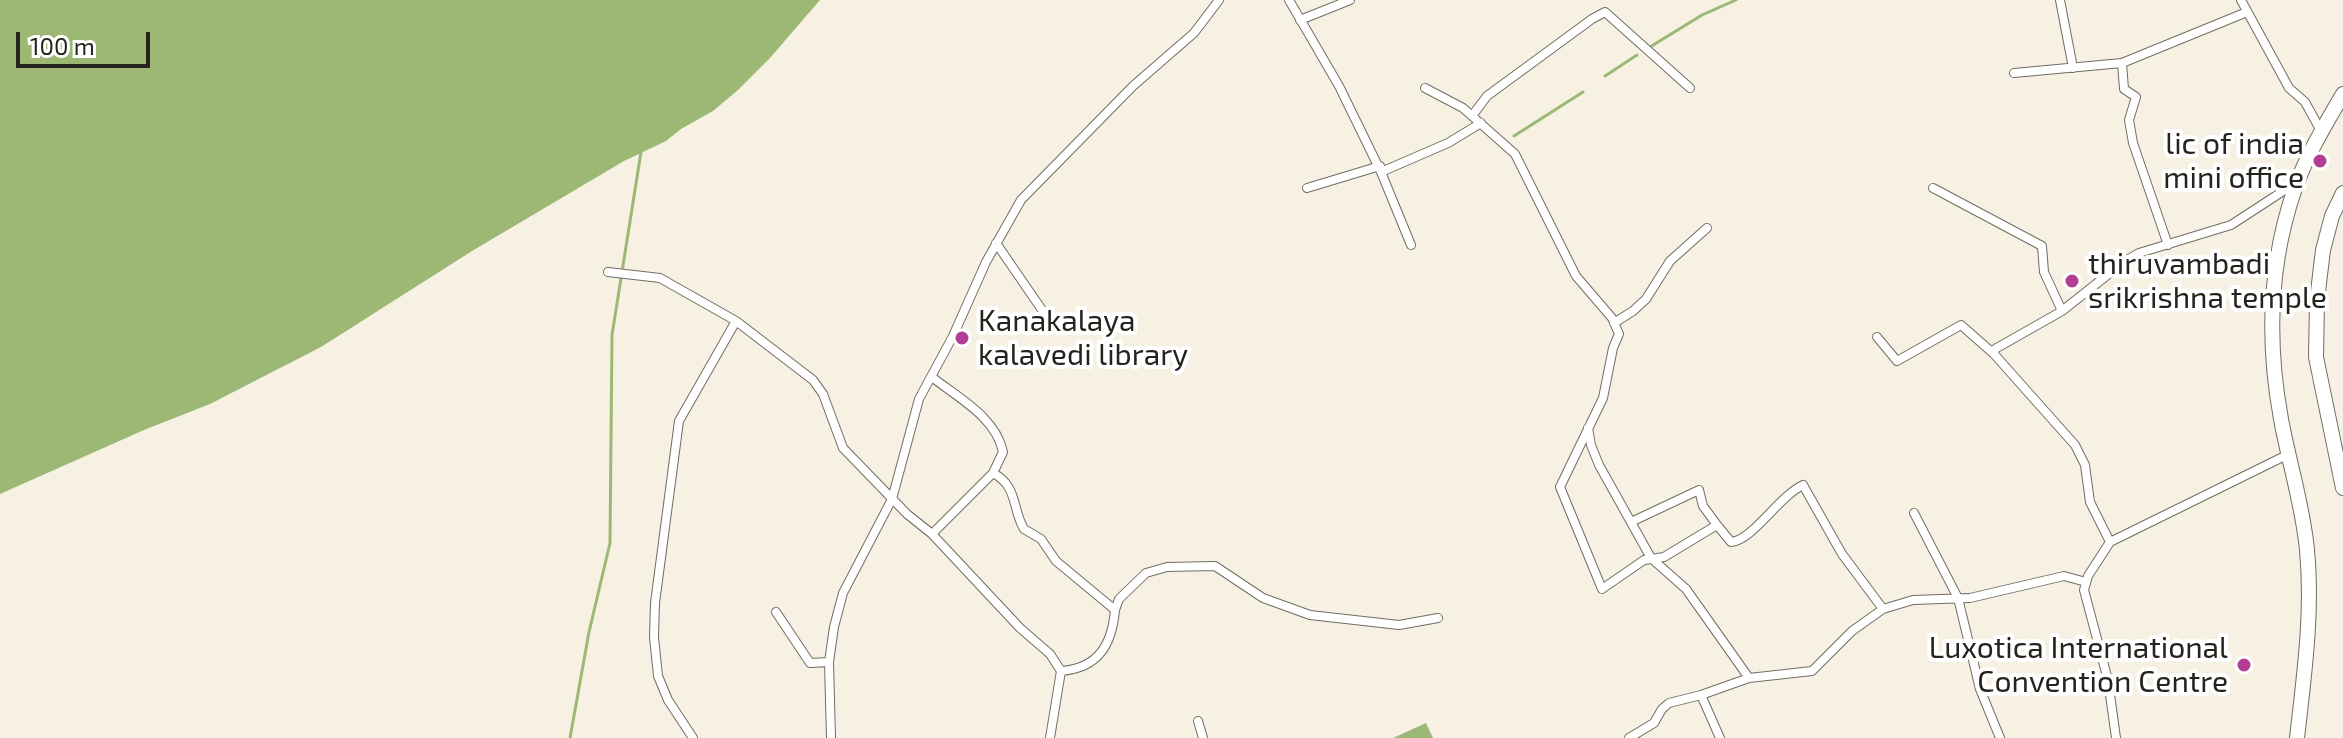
<!DOCTYPE html>
<html>
<head>
<meta charset="utf-8">
<style>
	body { margin:0 }
	#map { position:relative; width:2343px; height:738px; overflow:hidden; background:#f7f1e4; font-family:"Exo 2",sans-serif }
	canvas { display:block }
	.scale { position:absolute; left:16px; top:32px; width:134px; height:36px; box-sizing:border-box; border:4px solid #25231e; border-top:0; padding-left:10px; font-size:24px; line-height:28px; white-space:nowrap; color:#25231e; -webkit-text-stroke:6px #fff; paint-order:stroke }
</style>
</head>
<body>
<div id="map">
<canvas width="2343" height="738"></canvas>
<div class="scale">100 m</div>
</div>
<script>
const g = document.querySelector('canvas').getContext('2d');
g.lineJoin = 'round';
function fillPath(path, color) {
  g.fillStyle = color;
  g.fill(path, 'evenodd');
}
function strokePath(path, color, width, dash) {
  g.strokeStyle = color;
  g.lineWidth = width;
  g.lineCap = dash ? 'butt' : 'round';
  g.setLineDash(dash || []);
  g.stroke(path);
}
function write(font, color, halo, rows, align = 'center') {
  g.font = font + ' "Exo 2",sans-serif';
  g.lineWidth = 8;
  g.setLineDash([]);
  g.textBaseline = 'middle';
  g.strokeStyle = halo;
  g.fillStyle = color;
  for (const [text, x, y, turn = 0] of rows) {
    g.save();
    g.translate(x, y);
    g.rotate((+turn || 0) * Math.PI / 180);
    g.textAlign = isNaN(turn) ? turn : align;
    if (halo) g.strokeText(text, 0, 0);
    g.fillText(text, 0, 0);
    g.restore();
  }
}
fillPath(new Path2D(`
	M0,0H820L770,58L738,90L713,111L681,129L666,141L624,161L472,251L321,347L210,404L144,430L0,494Z
	M1426,723L1433,738H1393Z`), '#9cb874');
strokePath(new Path2D(`
	M1650,47L1702,15L1736,0
	M1605,76L1637,55
	M1514,136L1583,92
	M570,738L589,632L610,543L612,335L641,152`), '#9cb874', 3);
const minor = new Path2D(`
	M1289,0L1339,86L1381,172L1448,143L1481,123
	M2060,0L2073,68
	M2241,0L2289,88L2305,102L2321,131
	M1300,20L1350,0
	M2122,63L2124,89L2136,97L2129,120L2133,143L2168,245
	M2014,73L2122,63L2247,12
	M1425,88L1463,108L1515,154L1576,276L1612,318L1619,334L1613,348L1603,398L1560,487L1602,589L1644,560L1664,557L1717,525L1731,542C1753,540 1778,497 1803,485L1842,554L1883,609L1852,631L1812,671L1749,678
	M1472,116L1487,96L1592,19L1605,12L1690,88
	M1381,172L1411,245
	M1307,188L1380,166
	M1933,188L2042,246L2044,272L2062,311
	M996,243L1051,323
	M608,272L660,278L736,321L813,380L823,394L843,448L907,514L932,534L1020,628L1050,654L1061,671C1099,668 1112,644 1115,610L1056,561L1041,539L1024,529C1012,509 1018,486 993,473L1003,452C996,417 958,398 932,377
	M1614,323L1633,311L1646,299L1670,261L1707,228
	M1877,337L1897,361L1961,325L1994,354
	M1588,428L1591,445L1599,465L1651,558L1686,589L1749,678L1701,695L1720,738
	M2289,454L2110,542L2090,502L2085,465L2075,445L1994,354L1995,349L2062,311L2125,261L2139,253L2231,225L2294,184
	M1914,513L1958,598L1980,689L2000,738
	M1631,522L1699,490L1703,506L1717,525
	M932,534L993,473
	M2110,542L2088,576L2084,590L2108,680L2116,738
	M1883,609L1913,600L1970,598L2064,576L2086,582
	M1115,610L1119,599L1146,573L1167,567L1215,566L1263,598L1310,615L1399,625L1438,618
	M776,612L810,663L829,662
	M1198,721L1203,738
	M693,738L668,700L658,676L654,637L655,603L679,421L736,321
	M831,738L829,662L834,627L843,593L892,499L919,399L953,336L986,262L1021,200L1133,86L1194,33L1219,0
	M1050,738L1061,671
	M1629,738L1654,723L1662,709L1669,703L1701,695`);
const trunk = new Path2D(`
	M2343,193L2332,216L2323,250L2317,300L2316,357L2343,488
	M2297,738C2304,676 2313,613 2307,550C2303,506 2289,463 2281,419C2267,343 2269,265 2294,191C2306,156 2325,125 2343,94`);
strokePath(minor, '#726d62', 10);
strokePath(trunk, '#726d62', 16);
strokePath(minor, '#fff', 8);
strokePath(trunk, '#fff', 14);
for (const [x, y, r, color] of [
	[2320,161,8,"#b33d94"],
	[2072,281,8,"#b33d94"],
	[962,338,8,"#b33d94"],
	[2244,665,8,"#b33d94"]
]) {
  const dot = new Path2D();
  dot.arc(x, y, r, 0, 2 * Math.PI);
  g.fillStyle = color;
  g.fill(dot);
  strokePath(dot, '#fff', 3);
}
write('30px', '#25231e', '#fff', [
	["lic of india",2304,144],
	["mini office",2304,178],
	["thiruvambadi",2088,264,"left"],
	["srikrishna temple",2088,298,"left"],
	["Kanakalaya",978,321,"left"],
	["kalavedi library",978,355,"left"],
	["Luxotica International",2228,648],
	["Convention Centre",2228,682]
], 'right');
</script>
</body>
</html>
